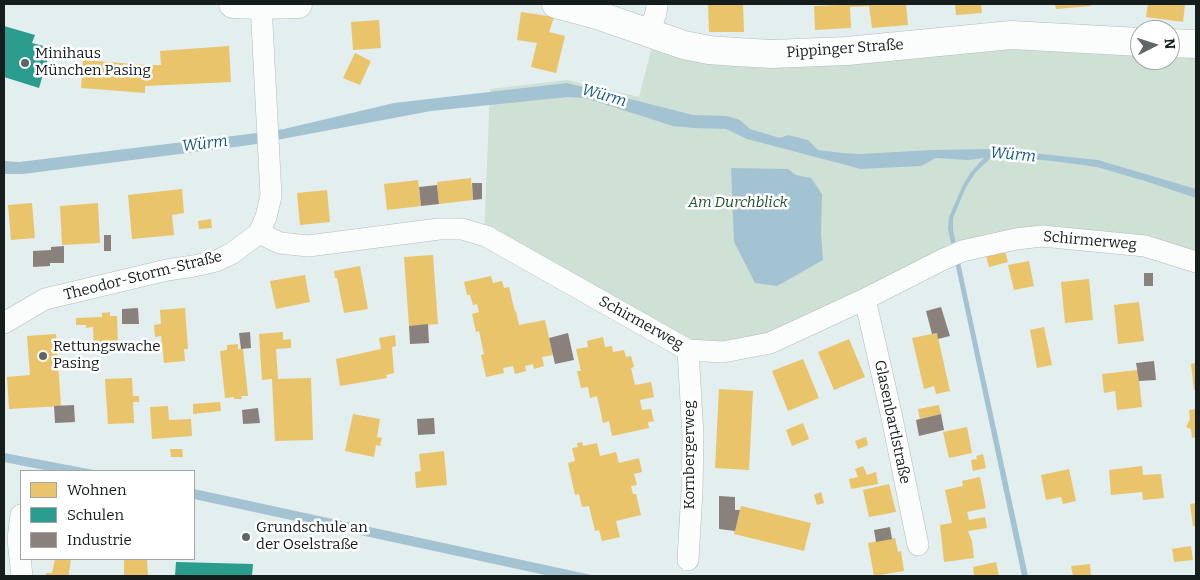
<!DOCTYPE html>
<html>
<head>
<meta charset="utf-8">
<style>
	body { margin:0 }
	#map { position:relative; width:1200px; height:580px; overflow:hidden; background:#e3eeee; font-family:Bitter,serif }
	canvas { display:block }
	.frame { position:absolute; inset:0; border:5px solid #161d1d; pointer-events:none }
	.legend { position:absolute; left:20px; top:470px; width:175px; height:90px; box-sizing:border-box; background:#fff; border:1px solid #a2a5a5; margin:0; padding:6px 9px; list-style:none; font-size:15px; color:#161d1d }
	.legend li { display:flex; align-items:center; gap:10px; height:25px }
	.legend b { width:25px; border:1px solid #a2a5a5 }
	.north { position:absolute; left:1130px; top:20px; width:50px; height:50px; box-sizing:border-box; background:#fff; border:1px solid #a2a5a5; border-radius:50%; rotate:85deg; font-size:14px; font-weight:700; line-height:20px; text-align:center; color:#161d1d }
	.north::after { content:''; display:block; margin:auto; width:18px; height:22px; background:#5e6666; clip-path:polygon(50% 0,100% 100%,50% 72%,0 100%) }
</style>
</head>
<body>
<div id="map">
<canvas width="1200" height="580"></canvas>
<div class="frame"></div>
<ul class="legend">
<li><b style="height:14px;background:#e9c46a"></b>Wohnen</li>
<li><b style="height:14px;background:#2a9d8f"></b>Schulen</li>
<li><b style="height:14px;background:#8a817c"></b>Industrie</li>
</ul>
<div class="north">N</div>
</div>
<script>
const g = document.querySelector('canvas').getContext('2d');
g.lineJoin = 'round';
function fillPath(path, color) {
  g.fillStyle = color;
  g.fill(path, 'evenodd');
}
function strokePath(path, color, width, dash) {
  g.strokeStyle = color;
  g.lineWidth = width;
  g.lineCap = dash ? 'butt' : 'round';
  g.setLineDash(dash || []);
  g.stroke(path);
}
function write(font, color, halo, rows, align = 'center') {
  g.font = font + ' Bitter,serif';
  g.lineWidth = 5;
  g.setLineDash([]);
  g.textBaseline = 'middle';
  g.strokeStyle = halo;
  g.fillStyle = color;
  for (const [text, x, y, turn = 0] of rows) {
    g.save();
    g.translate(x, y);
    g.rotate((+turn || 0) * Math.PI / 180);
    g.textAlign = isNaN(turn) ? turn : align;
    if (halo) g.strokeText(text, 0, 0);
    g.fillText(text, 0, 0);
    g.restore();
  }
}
fillPath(new Path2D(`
	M654,39L1013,47L1140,52V60H1170V53L1196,54V268L1143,253L1036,241L971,254L767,348L686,351L484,240L490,89L567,80L639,97Z`), '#cfe0d5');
fillPath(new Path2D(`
	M567,83L693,115L727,116L740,120L750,129L780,138L788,135L808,140L818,150L842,153L860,154L931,150L994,149L1098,160L1196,189V198L1145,181L1097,167L1053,161L993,156L976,172L966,187L953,218V230L1028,576H1022L948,229L949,217L963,185L971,172L984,158L968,160L936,158L921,166L861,169L747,139L726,129L694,128L673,126L585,98L568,97L431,111L250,145L23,174H4V161L19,162L249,134L284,129L394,103Z
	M731,168L788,169L796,175L811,178L822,194L821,233L823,260L777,286L755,283L734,242Z
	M4,453L99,471H50L4,462Z
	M194,489L596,576H550L194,499Z`), '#a3c3d3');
fillPath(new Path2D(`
	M708,4H743L744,32H709Z
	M839,4H906L908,25L872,28L869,6L850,7L851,28L815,30L814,6L839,5Z
	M955,4H981L982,13L956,15Z
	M1055,4H1090L1091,6L1056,9Z
	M1148,4H1185L1183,22L1146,17Z
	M521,12L554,17L549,32L565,36L556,73L531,67L537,43L517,40Z
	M379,20L381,48L353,50L351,22Z
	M229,46L231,82L145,86V93L81,88L83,60L147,65H161L160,51Z
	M355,53L371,61L360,85L343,78Z
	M471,178L473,200L439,204L437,182Z
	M418,180L421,206L387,210L384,184Z
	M182,189L184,213L172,215L174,235L132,239L128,195Z
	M327,190L330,222L300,225L297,193Z
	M32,203L35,238L11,240L8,205Z
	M98,203L100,243L62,245L60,206Z
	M211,219L212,228L199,229L198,221Z
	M1005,251L1008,262L989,267L986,256Z
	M433,255L438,324L409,326L404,257Z
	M1029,261L1034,286L1014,290L1008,265Z
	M360,266L368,309L344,313L337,278H335L334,271Z
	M305,275L310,302L276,309L270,281Z
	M491,276L493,283L502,281L504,288L509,287L515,312L516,311L519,325L545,320L553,355L542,357L544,366L534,369L533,364L525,366L526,371L515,374L513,366L503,368L504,373L486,377L481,355L484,354L479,331L476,332L472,314L479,312L477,304L473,305L470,295H467L464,282Z
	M1089,279L1093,320L1065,323L1061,282Z
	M1139,302L1144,341L1118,344L1114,305Z
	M185,308L188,349H184L185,361L164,363L161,336L155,337L154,325L161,324L160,310Z
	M110,312V316H117L118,349L94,350L93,327L86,328V325H76V318L102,317V313Z
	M1044,327L1052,365L1037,368L1030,330Z
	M283,332V340L291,339V348L276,349L278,379L311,378L313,440L275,441L272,379L262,380L259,334Z
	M937,333L950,391L936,394L934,386L924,389L912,338Z
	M56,334L61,406L9,409L7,377L30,375L27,336Z
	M395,335L396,346L392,347L394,373L386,375L387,378L340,386L336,359L381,349L379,338Z
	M603,337L605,347L612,346L613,352L624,350L626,357L631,356L634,367L631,368L635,385L651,382L654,397L640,400L642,410L651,409L654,421L648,422L649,428L612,436L609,421L603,423L597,396L590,398L588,387L581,388L577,371H581L576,349L588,347L587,341Z
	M849,339L865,377L834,390L818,352Z
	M238,344V349H243L248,396H241L242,399H234V397L225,398L220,351L227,350V345Z
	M803,359L819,398L788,411L772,371Z
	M1196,363V390H1194L1191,364Z
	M1138,370L1142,407L1117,410L1115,391L1104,393L1102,374Z
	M132,378L133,396H139V402H133L134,423L108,424L105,379Z
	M719,389L753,391L749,470L715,468Z
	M220,402L221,411L193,414V404Z
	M939,405L941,414L920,419L918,409Z
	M168,406L169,420L191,419L192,436L152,439L150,407Z
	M1196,409V437L1192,438L1191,429L1186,427L1190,419L1189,410Z
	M353,414L380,419L377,437L382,438L380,446L376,445L374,457L345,451Z
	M803,423L809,439L792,446L786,430Z
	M967,427L972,453L949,458L943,432Z
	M866,437L868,445L858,449L855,441Z
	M582,442L583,446L597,443L600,456L616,452L619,463L639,458L642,472L634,474L637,485L631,486L633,494H636L641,515L616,521L620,537L602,541L599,530L595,531L589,506L582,507L579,494L575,495L568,463L575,461L572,448L578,447L577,443Z
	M170,449H182L183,457H171Z
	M444,451L447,485L416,488L415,472L421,471L419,454Z
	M983,454L986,468L973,471L971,460L977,459L976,456Z
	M863,466L867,475L876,472L878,484L851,489L849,479L858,477L855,469Z
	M1142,466L1143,475L1161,474L1164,498L1143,500L1142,492L1111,495L1109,470Z
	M1069,469L1076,501L1063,504L1061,497L1046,500L1041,475Z
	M980,477L986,508L967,512L969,520L985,517L987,528L968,531L972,541L974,558L944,562L940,525L952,523L945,490L963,486L962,481Z
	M889,484L896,512L869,517L863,490Z
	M821,492L824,503L817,505L814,495Z
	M1196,503V526H1193L1190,504Z
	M741,506L811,523L804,551L734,534Z
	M895,538L898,552L901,551L904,571L874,576L868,543Z
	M1191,546L1193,560L1174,562L1172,549Z
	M55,559H71L69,572V576H46V573H52Z
	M124,559H147L148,576H124Z
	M996,562L999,576H974L973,567Z
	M1090,564L1091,576H1073L1071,566Z`), '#e9c46a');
fillPath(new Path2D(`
	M4,26L35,35L32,43L51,48L39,88L4,77Z
	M176,562L253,564L252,576H175Z`), '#2a9d8f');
fillPath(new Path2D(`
	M472,183H482V199L473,200Z
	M437,185L439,204L421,206L419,187Z
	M104,235H111V251H104Z
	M64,246V263H50V266L33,267V251L51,250V247Z
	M1144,273H1153V286H1144Z
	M941,307L950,336L938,339L937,333L932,334L926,311Z
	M138,308L139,324H122V309Z
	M428,324L429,343L410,344L409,326Z
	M250,332L251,348L241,349L239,333Z
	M568,333L574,360L555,364L549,338Z
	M1154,361L1156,380L1139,381L1136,363Z
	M74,405L75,422L55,423L54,406Z
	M258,408L260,423L243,424L242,410Z
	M941,414L944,430L919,436L916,420Z
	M434,418L435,434L418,435L417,419Z
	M719,496L735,497V510H740L735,531L719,529Z
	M890,527L892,539L876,542L874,530Z`), '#8a817c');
const minor = new Path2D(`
	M649,33L656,13L657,4
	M259,233L280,243L308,246L439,229H462L486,236L688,350L723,352L770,343L865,299L942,260L962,251L1016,239L1042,236L1145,246L1196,262
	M865,299L891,413L918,545
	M4,323L45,299L167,270L194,266L216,261L231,254L259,233L266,217L271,196L261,4
	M21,515L18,539L22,576
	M688,560L692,491L693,436L688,350`);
const secondary = new Path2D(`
	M233,4L261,5L298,4
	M556,4L597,15L684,45L709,50L736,52L772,54L847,51L1011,35L1140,42
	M1170,43L1196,44`);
strokePath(minor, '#b3bcbb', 22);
strokePath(secondary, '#b3bcbb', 29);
strokePath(minor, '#fbfcfc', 21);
strokePath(secondary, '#fbfcfc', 28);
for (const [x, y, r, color] of [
	[25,63,5,"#5e6666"],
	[43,356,5,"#5e6666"],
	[246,537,5,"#5e6666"]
]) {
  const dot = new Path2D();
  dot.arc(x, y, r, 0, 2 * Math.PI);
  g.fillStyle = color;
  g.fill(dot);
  strokePath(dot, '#fff', 2);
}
write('15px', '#161d1d', '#fff', [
	["Pippinger Straße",845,49,-4],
	["Schirmerweg",1090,241,5],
	["Theodor-Storm-Straße",143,276,-14],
	["Schirmerweg",641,323,29],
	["Glasenbartlstraße",892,422,78],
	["Kornbergerweg",690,455,-90]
]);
write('15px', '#161d1d', '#fff', [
	["Minihaus",35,54],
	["München Pasing",35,71],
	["Rettungswache",53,347],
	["Pasing",53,364],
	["Grundschule an",256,528],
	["der Oselstraße",256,545]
], 'left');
write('italic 15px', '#20532b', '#fff', [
	["Am Durchblick",738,203]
]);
write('italic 16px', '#165e7f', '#fff', [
	["Würm",604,96,16],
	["Würm",205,144,-7],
	["Würm",1013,155,5]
]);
</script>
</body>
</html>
